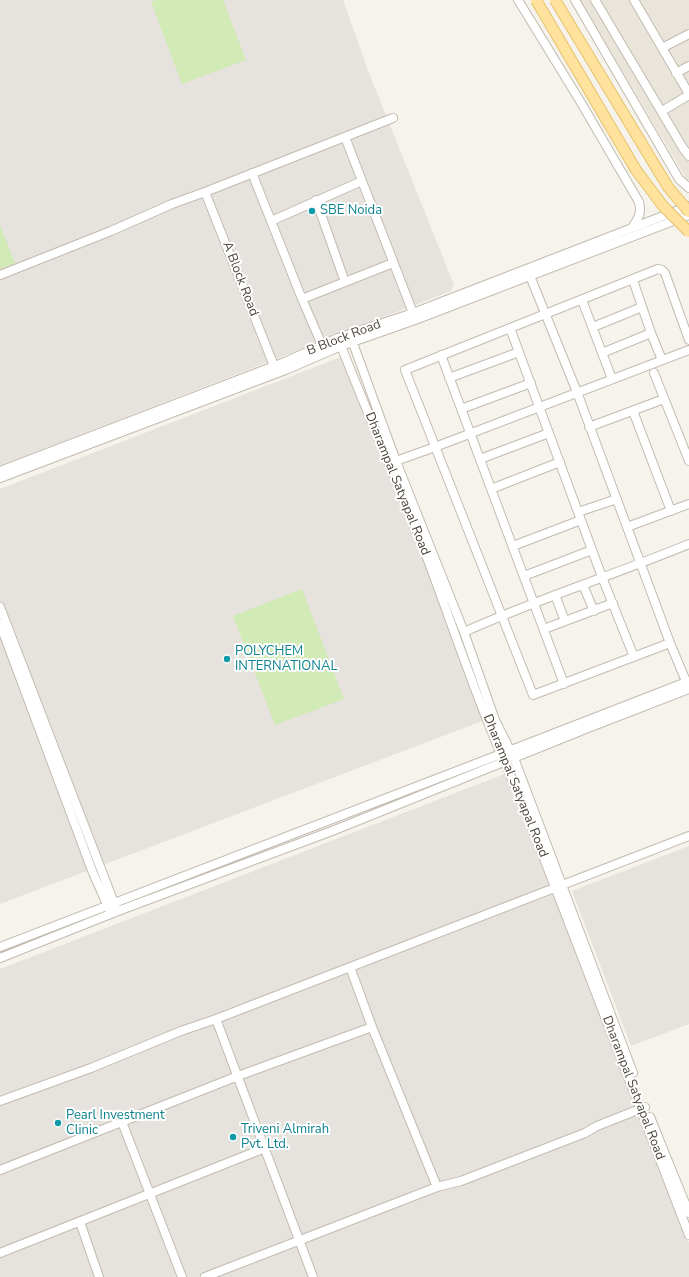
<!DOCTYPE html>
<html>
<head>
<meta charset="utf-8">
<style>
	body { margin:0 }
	canvas { display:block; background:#f6f3ec }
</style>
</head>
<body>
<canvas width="689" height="1277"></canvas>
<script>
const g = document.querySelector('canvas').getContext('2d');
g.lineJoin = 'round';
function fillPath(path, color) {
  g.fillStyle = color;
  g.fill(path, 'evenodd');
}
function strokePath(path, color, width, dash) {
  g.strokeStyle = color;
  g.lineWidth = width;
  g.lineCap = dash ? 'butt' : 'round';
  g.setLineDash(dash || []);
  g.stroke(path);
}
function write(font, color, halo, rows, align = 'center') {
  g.font = font + ' "Nunito Sans",sans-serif';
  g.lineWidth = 4;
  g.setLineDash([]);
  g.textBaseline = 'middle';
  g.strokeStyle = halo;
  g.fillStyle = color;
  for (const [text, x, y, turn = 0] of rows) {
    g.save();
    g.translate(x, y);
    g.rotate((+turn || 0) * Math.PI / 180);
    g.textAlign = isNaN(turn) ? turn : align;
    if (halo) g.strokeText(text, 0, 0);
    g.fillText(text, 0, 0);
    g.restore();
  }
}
fillPath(new Path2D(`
	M580,0H689V180H687Z`), '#eae5da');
fillPath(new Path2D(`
	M0,0H343L369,73L454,285L451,291L0,466Z
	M346,355L493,717L0,904V489Z
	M507,773L689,1243V1277H0V969Z
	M689,846V1024L631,1046L572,891Z`), '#e6e2dd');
fillPath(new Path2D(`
	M157,0H223L246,60L182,84L151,2Z
	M0,225L15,263L0,269Z
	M302,589L344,699L275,725L233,616Z`), '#d2eab5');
const minor = new Path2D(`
	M518,0L580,101L639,202C642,214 638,218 632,228
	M575,0L679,179L689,188
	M595,0L683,148L689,156
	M634,0L689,94
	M662,48L689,34
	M676,73L689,66
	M662,111L689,95
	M345,137L413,313
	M252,173L302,299L322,345
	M205,192L274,366
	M316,200L345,282
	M271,221L362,181
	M0,275L111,231L172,204L205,192L393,118
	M530,276L577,392L670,643L688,686
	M633,280L651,333L662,360
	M302,299L393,263
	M582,300L612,379
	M593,327L642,307
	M510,328L602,577L634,657
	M350,335L396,461L464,632L495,720L514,758L633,1073
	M338,338C363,403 391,467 417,531C451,619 479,710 520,796L689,1235
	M602,353L651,333
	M441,355L564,684
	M654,373L689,461
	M449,378L519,352
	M461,409L531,383
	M633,411L671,511
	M589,427L664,399
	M480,459L549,433
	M396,461L435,447L689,350
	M0,471L285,362L338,338L413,313L689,206
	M0,478L288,369L341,346L415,320L689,215
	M491,489L560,462
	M578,512L617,499
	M627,527L689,504
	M513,546L581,520
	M524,576L592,550
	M583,585L594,611
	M555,595L565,621
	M0,607L116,908
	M0,624L93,873L109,909
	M544,629L613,603
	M464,632C537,599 614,575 689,544
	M670,643L533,695L405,370L658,269L662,270L665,273L689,340
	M0,947L501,754L689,681
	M0,958L118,911L332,831L588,728L689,689
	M350,967L372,1027L437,1187
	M216,1019L313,1277
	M0,1101L91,1068L181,1031L216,1019L689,836
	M650,1117L689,1213
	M122,1122L182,1277
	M0,1170L238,1076L372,1027
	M80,1222L99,1277
	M0,1253L265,1148
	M205,1277L437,1187L461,1181L585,1133L597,1126L645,1107`);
strokePath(minor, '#c2bbae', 10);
strokePath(minor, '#fff', 8);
const majorBridge = new Path2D(`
	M536,0L636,170L663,206L689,232
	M555,0L668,187L689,212`);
strokePath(majorBridge, '#e6c16a', 12, []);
strokePath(majorBridge, '#ffe39c', 10);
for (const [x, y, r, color] of [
	[312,211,4,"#0f9aa8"],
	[227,659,4,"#0f9aa8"],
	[58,1123,4,"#0f9aa8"],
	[233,1137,4,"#0f9aa8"]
]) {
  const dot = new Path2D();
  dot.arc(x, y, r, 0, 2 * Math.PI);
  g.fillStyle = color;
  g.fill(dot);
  strokePath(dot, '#fff', 1.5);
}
write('13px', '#0d838f', '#fff', [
	["SBE Noida",320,211],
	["POLYCHEM",235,652],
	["INTERNATIONAL",235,667],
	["Pearl Investment",66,1116],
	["Clinic",66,1131],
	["Triveni Almirah",241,1130],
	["Pvt. Ltd.",241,1145]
], 'left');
write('13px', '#4b4439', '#fff', [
	["A Block Road",240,279,69],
	["B Block Road",344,338,-21],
	["Dharampal Satyapal Road",397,484,68],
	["Dharampal Satyapal Road",515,786,68],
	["Dharampal Satyapal Road",633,1088,69]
]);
</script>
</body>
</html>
